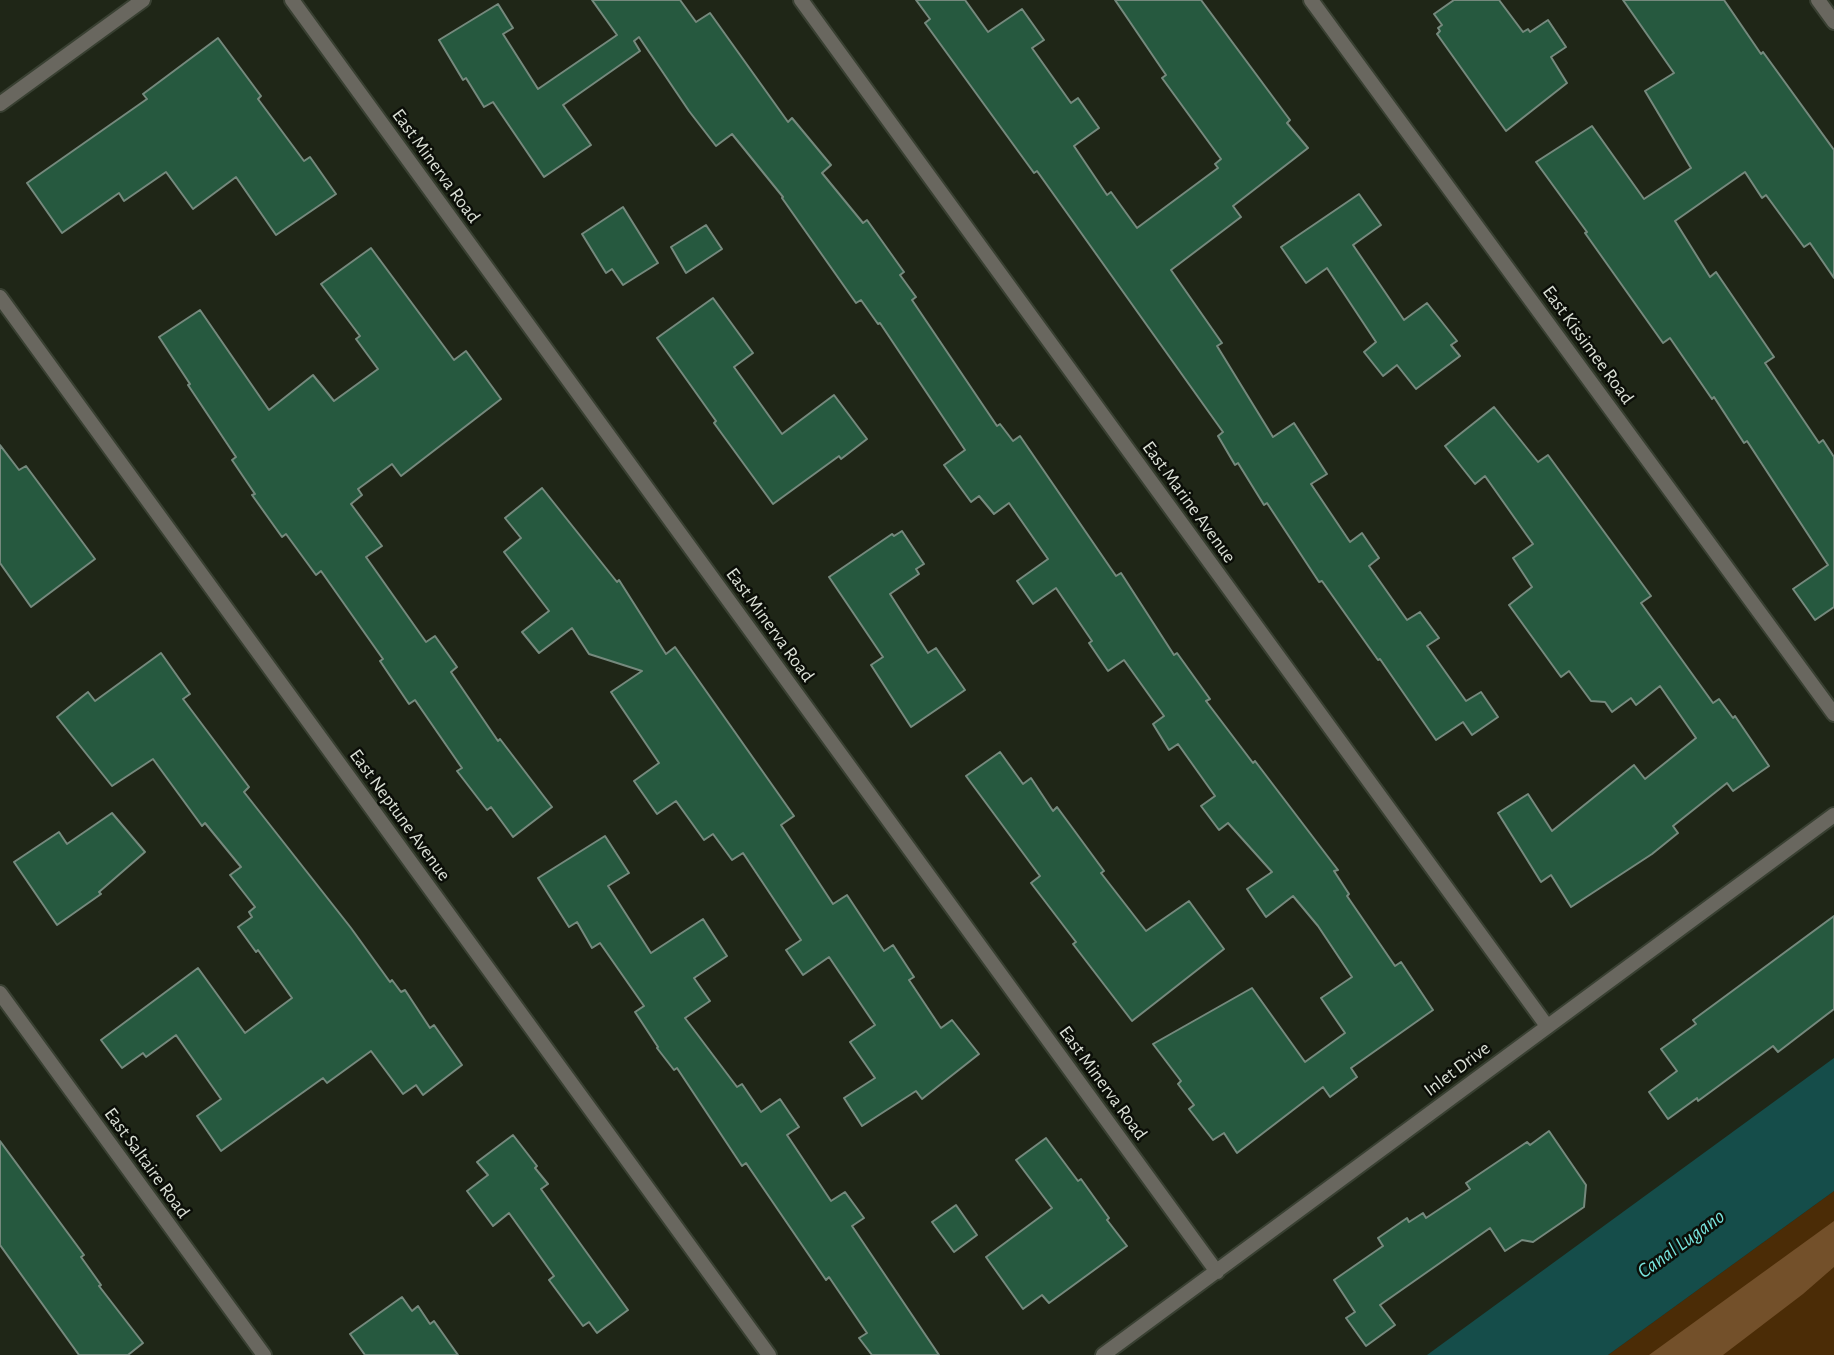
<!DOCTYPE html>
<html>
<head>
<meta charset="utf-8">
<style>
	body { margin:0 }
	canvas { display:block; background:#1f2617 }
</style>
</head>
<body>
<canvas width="1834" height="1355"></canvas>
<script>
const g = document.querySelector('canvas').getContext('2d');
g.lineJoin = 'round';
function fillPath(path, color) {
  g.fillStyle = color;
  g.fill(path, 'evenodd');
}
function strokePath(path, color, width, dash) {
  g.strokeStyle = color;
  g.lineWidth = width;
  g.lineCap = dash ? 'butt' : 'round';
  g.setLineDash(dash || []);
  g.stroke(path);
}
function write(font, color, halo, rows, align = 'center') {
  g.font = font + ' "Alegreya Sans",sans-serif';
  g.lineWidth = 5;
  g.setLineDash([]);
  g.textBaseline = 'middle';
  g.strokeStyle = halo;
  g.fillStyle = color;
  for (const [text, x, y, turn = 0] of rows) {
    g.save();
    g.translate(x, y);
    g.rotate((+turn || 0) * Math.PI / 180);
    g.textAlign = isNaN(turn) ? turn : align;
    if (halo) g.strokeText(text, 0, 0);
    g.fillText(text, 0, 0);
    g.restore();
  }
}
fillPath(new Path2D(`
	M1834,1191V1355H1608Z`), '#4b2c06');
fillPath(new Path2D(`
	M1834,1221V1267L1803,1294L1723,1355H1649Z`), '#73502a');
fillPath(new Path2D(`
	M1834,1058V1191L1608,1355H1427Z`), '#154d4a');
const building = new Path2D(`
	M592,0H680L696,22L710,13L788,122L792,118L831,165L822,173L863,223L867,220L904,272L900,275L916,297L912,300L997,426L1000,424L1013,441L1020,436L1116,576L1121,573L1174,655L1177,653L1210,699L1206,701L1253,763L1255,761L1338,870L1334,871L1349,894L1347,896L1395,966L1401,962L1433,1010L1351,1068L1357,1077L1330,1097L1323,1087L1237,1153L1224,1133L1213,1140L1189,1109L1194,1105L1178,1084L1181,1081L1153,1044L1252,988L1305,1062L1345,1033L1321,998L1352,977L1318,926L1293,896L1266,917L1247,889L1272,872L1228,823L1219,830L1201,806L1215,796L1178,744L1169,750L1153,724L1164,716L1124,660L1108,671L1089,643L1092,641L1056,588L1033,604L1017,581L1048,559L1009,503L994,514L979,496L971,502L944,465L965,450L880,323L878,324L861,300L856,303L782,198L783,197L732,134L716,146L689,111L639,37L634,41L640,51L563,105L591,145L544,177L493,102L484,107L466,78L463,80L439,40L498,4L513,28L503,34L538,89L617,35Z
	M916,0H965L988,32L1022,9L1044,40L1032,48L1071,103L1078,98L1099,128L1074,146L1107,195L1111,192L1137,228L1218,168L1215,164L1221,159L1162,78L1166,75L1115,0H1201L1290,120L1287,123L1308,148L1233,206L1241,217L1171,270L1222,343L1217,346L1273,437L1294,423L1327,474L1311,484L1350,542L1362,533L1379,558L1369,566L1407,620L1420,612L1439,638L1427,646L1466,701L1481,692L1498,717L1472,735L1463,722L1436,740L1380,659L1378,660L1322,581L1319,582L1267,503L1264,505L1238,463L1235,465L1218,436L1223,432L1037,171L1034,173L925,23L930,19Z
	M1454,0H1499L1523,32L1528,29L1530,32L1548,20L1566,47L1551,57L1567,83L1506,131L1437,34L1440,31L1438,28L1442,25L1434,14Z
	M1623,0H1724L1761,54L1763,52L1834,150V278L1810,243L1804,247L1766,195L1762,198L1745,172L1675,221L1710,277L1716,272L1774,357L1765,363L1819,443L1823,440L1834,457V607L1815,620L1793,589L1828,565L1747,441L1744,443L1714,397L1712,399L1670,338L1663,343L1585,233L1587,232L1536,162L1592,126L1644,199L1691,168L1645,91L1674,73Z
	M218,38L261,96L258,99L304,161L310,157L336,194L276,235L236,177L193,209L166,172L124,201L119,193L62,233L27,183L147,99L143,94Z
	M1359,194L1381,225L1353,245L1404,320L1427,303L1457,341L1451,345L1460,356L1416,389L1397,365L1383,376L1364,352L1376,342L1327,268L1306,283L1281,247Z
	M623,207L658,263L623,285L612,269L606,273L582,234Z
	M706,225L722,249L686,273L671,247Z
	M371,248L454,360L466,351L501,399L401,476L392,464L358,489L362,495L351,504L382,546L366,557L426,642L435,636L457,667L451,672L498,741L500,739L552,807L513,837L491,807L487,810L457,771L462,768L415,700L409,704L380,661L383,659L321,571L316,575L286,534L282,537L252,495L255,494L232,460L236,457L188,385L190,384L159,337L200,310L269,410L313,375L334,401L378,369L356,339L360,336L321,284Z
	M713,298L753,353L734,367L782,434L834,395L867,439L841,459L839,456L773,504L714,423L716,421L657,338Z
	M1494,407L1538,462L1548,455L1651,596L1641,603L1713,703L1719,699L1733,718L1735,716L1769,766L1733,791L1727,783L1673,826L1678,833L1652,854L1571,907L1551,875L1541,882L1498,813L1528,794L1552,831L1634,765L1645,779L1696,738L1660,686L1636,705L1631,698L1612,712L1605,702L1591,701L1569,671L1561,677L1509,605L1532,587L1513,558L1533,544L1485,476L1475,484L1445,446Z
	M0,445L19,470L26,466L95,559L31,607L0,563Z
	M542,488L617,582L619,580L666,654L675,647L794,816L781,825L833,904L847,895L884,951L893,945L914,977L909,980L941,1028L952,1020L979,1054L922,1099L916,1091L862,1126L844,1098L875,1078L850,1042L875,1025L829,957L803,975L786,950L801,940L743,853L732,860L713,834L704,840L676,801L657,814L634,781L659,763L611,692L642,671L589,654L572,628L539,653L522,632L549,611L504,552L521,538L505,518Z
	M902,531L924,564L916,569L919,574L890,594L928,653L936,648L965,690L911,727L871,665L883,657L829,577L892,534L894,536Z
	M161,653L190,694L183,699L249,787L244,792L351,928L390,982L392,980L401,992L405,990L430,1028L434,1025L462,1065L423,1095L416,1085L403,1094L371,1051L327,1083L323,1078L221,1151L197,1116L221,1099L176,1035L146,1057L143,1053L122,1068L101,1040L198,968L245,1033L292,998L258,950L256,952L238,927L252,917L249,912L255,907L230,875L241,867L205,823L202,826L153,759L112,786L57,717L88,692L95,701Z
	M1000,752L1023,784L1031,778L1053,811L1057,807L1104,871L1101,873L1146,931L1189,901L1224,949L1132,1021L1073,944L1076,942L1031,883L1040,876L966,776Z
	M112,813L145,852L99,892L101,894L57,925L14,862L59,832L67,844Z
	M605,836L629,873L608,886L651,953L703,919L727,956L694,978L710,1001L685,1018L737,1087L742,1084L761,1112L780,1099L799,1127L787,1135L831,1201L845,1192L864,1218L852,1226L939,1355H872L859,1338L867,1333L829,1277L826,1280L746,1163L742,1166L677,1068L674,1070L657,1048L658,1047L635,1012L644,1006L600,943L592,948L577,922L569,927L538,878Z
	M1834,916V1009L1778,1052L1773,1046L1698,1101L1697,1098L1668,1119L1649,1092L1677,1071L1661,1049L1696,1024L1693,1020Z
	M1549,1131L1586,1185L1584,1207L1533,1242L1522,1240L1505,1251L1490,1228L1380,1305L1395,1325L1366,1346L1346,1318L1355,1312L1334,1280L1383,1246L1378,1238L1407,1218L1409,1222L1423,1213L1426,1218L1470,1189L1466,1183L1527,1142L1530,1145Z
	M513,1135L537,1166L535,1168L548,1184L541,1189L628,1310L597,1333L589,1322L583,1326L549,1280L554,1276L509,1213L493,1226L467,1191L488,1175L477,1162Z
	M1046,1138L1078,1181L1081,1179L1109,1218L1107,1220L1127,1246L1049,1303L1042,1295L1023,1309L986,1257L1052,1208L1016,1160Z
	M0,1141L84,1255L81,1257L101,1285L99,1286L143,1343L128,1355H79L0,1245Z
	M956,1205L977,1235L954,1252L932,1222Z
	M402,1297L412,1311L418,1306L430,1324L434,1321L458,1355H365L350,1334Z`);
fillPath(building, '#26593f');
strokePath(building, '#75897d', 2);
const street = new Path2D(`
	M292,0L1217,1272
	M801,0L1547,1026
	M1311,0L1834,714
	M1818,0L1834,22
	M0,104L143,0
	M0,297L769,1355
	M0,993L264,1355
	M1103,1355L1834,815`);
strokePath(street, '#394032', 18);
strokePath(street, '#69675f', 14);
write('19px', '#dbe0d6', '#0b0e08', [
	["East Minerva Road",436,166,54],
	["East Kissimee Road",1588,345,54],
	["East Marine Avenue",1189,502,54],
	["East Minerva Road",770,625,54],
	["East Neptune Avenue",400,815,54],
	["Inlet Drive",1457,1069,-37],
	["East Minerva Road",1103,1083,54],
	["East Saltaire Road",147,1163,54]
]);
write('italic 21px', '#78e4dd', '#0b0e08', [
	["Canal Lugano",1681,1244,-36]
]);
</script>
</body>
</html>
